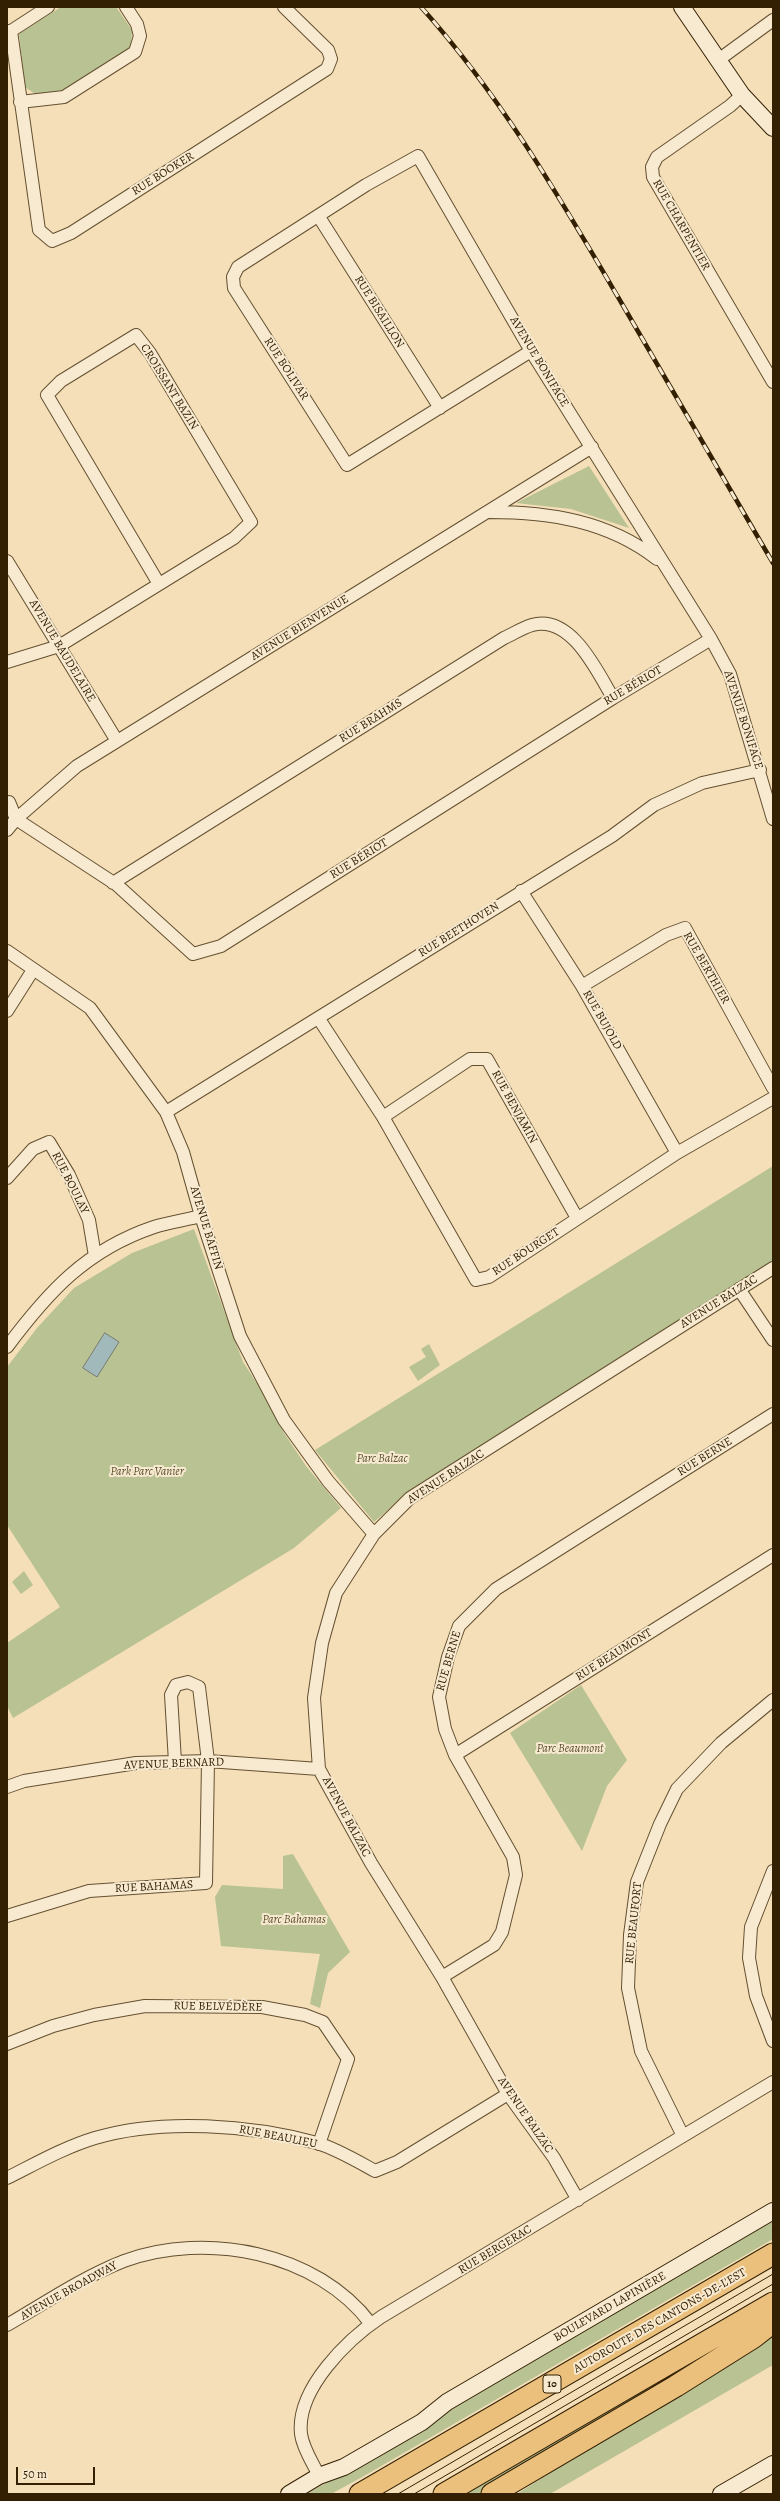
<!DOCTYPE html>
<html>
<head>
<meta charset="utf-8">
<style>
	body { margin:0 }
	#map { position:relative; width:780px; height:2501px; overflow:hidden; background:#f5dfb8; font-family:Alegreya,serif }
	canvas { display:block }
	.frame { position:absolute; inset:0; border:8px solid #332003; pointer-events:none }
	.scale { position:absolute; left:16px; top:2467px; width:79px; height:18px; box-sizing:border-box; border:2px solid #332003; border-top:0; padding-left:5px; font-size:12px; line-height:14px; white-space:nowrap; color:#332003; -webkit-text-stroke:3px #f8ead1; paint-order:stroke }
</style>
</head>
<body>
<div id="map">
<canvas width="780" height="2501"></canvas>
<div class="frame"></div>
<div class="scale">50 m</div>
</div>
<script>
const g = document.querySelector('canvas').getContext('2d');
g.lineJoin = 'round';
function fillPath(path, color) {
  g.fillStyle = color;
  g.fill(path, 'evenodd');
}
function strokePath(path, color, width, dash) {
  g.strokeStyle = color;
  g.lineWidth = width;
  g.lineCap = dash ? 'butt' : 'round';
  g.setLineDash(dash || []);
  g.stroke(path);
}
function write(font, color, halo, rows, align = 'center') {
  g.font = font + ' Alegreya,serif';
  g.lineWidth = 4;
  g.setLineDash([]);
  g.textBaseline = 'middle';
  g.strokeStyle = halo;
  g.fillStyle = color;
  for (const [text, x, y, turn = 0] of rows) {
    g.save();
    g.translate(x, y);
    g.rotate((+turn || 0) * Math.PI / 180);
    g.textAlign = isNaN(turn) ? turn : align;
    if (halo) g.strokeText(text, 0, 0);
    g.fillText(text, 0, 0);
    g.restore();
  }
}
fillPath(new Path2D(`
	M61,7H116L132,30L131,47L61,92L35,94L25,87L19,34Z
	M589,466L629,528L571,509L516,503Z
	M773,1166V1263L403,1497L374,1522L315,1450Z
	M194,1229L243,1362L264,1394L284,1433L306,1466L341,1508L294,1548L13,1718L7,1706V1643L60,1607L7,1525V1367L37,1328L74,1288L132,1253Z
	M429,1344L440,1365L418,1381L409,1367L426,1357L421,1349Z
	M24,1571L33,1585L21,1594L12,1582Z
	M581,1685L627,1760L607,1786L582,1851L510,1733Z
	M293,1854L350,1952L328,1973L320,2008L310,2004L320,1954L221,1946L215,1897L222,1885L283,1889V1856Z
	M773,2220V2239L364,2476L331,2494H307Z
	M773,2329V2365L550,2494H517Z
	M706,2353L709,2358L479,2494H466Z`), '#b8c292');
const water = new Path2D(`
	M105,1333L119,1342L97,1377L83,1368Z`);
fillPath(water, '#a2b9bb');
strokePath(water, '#767c71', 1);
const street = new Path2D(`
	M7,31H11L48,7
	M11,31L39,230L52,241L71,233L327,69L331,59L328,50L284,7
	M717,61L773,20
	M742,95L730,106L657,157L652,167L653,177L773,382
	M20,102L64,97L135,52L140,36L137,24L126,7
	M319,217L440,408
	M531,351L347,465L234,288L233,277L238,267L366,185L418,156L531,351L711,639L730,674L773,819
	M489,512C550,512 608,521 657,559
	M7,561L117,741
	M7,662L59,646L234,538L251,522L150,353L136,335L61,381L47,395L159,584
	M9,802L16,819L117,885L193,954L221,946L613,698L711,639
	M7,830L16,819L77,766L592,447
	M113,883L504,638C513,634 522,628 532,625C571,614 597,671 613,698
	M521,891L582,986L677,1153
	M7,951L90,1008L166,1112L183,1152L201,1216L240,1336L284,1420L328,1481L374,1534
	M582,986L666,935L685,928L773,1088
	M7,1011L33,970
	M319,1019L383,1117L476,1280L489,1277L677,1153L773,1098
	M166,1112L612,836L654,805L702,783L760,770
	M383,1117L470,1059H487L577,1218
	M7,1178L33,1149L49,1142L69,1175L89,1220L95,1256
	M739,1289L773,1340
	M7,1347C48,1292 86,1250 154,1227C169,1222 186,1220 201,1216
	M455,1755L773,1555
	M7,1787L24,1781L136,1763L208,1761L319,1769
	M773,1871L751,1927L749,1958L756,1996L773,2041
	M7,1916L89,1891L206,1883L208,1761L199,1687L188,1682L176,1685L171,1695L175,1762
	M442,1977L494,1945L502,1932L516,1875L513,1857L455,1755L445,1729L439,1697L448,1657L459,1626L496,1589L773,1414
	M7,2044L53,2026L94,2015L145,2006L262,2007L305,2015L323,2022L348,2059L319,2144
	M683,2136L641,2051L628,1988L630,1935L637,1882L660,1824L677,1789L721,1743L773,1700
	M7,2178C35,2164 65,2147 95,2138C162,2118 251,2125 317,2143C337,2149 357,2161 375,2171L397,2162L508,2094
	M578,2200L554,2158L508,2094L442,1977L371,1863L319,1769L314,1698L322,1643L336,1593L374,1534L410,1498L773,1268
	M7,2325C45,2303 83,2277 124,2261C206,2231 317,2252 371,2324
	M319,2476C313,2463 303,2449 301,2434C296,2389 348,2339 381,2317L773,2082`);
const secondary = new Path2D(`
	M682,7L742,95L773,128
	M289,2494L319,2476L344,2467L422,2422L447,2402L773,2211
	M721,2494L773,2464`);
const highway = new Path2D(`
	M360,2494L773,2254
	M444,2494L773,2303
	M492,2494L676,2386L754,2337L773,2322`);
strokePath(street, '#645030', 14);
strokePath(secondary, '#332003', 18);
strokePath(highway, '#332003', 23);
strokePath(street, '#f8ead1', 12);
strokePath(secondary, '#f8ead1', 16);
strokePath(highway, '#eac07c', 21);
strokePath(new Path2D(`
	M398,2494L773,2274
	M414,2494L773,2284`), '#332003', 1);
const rail = new Path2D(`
	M421,7C500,95 558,195 618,297C670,386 721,475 773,563`);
strokePath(rail, '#332003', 4.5);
strokePath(rail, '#f8ead1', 3, [9]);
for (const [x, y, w] of [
	[552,2384,18]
]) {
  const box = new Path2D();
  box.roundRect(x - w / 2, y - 9, w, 18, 3);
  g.fillStyle = '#f8ead1';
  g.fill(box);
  strokePath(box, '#332003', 1);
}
write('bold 11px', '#332003', null, [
	["10",552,2384]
]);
write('12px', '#332003', '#f8ead1', [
	["RUE BOOKER",163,174,-32],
	["RUE CHARPENTIER",681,225,60],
	["RUE BISAILLON",379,312,58],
	["AVENUE BONIFACE",539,362,59],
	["RUE BOLIVAR",286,369,57],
	["CROISSANT BAZIN",169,387,58],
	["AVENUE BIENVENUE",300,628,-32],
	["AVENUE BAUDELAIRE",62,651,59],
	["RUE BÉRIOT",633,686,-31],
	["AVENUE BONIFACE",743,720,72],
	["RUE BRAHMS",371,721,-32],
	["RUE BÉRIOT",359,859,-32],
	["RUE BEETHOVEN",459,930,-32],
	["RUE BERTHIER",706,968,60],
	["RUE BUJOLD",602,1020,60],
	["RUE BENJAMIN",514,1107,61],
	["RUE BOULAY",70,1183,63],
	["AVENUE BAFFIN",206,1228,73],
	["RUE BOURGET",526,1252,-33],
	["AVENUE BALZAC",719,1302,-32],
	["RUE BERNE",705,1457,-32],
	["AVENUE BALZAC",446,1477,-33],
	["RUE BEAUMONT",614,1655,-32],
	["RUE BERNE",449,1661,-74],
	["AVENUE BERNARD",174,1764,-2],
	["AVENUE BALZAC",346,1817,62],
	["RUE BAHAMAS",154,1887,-3],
	["RUE BEAUFORT",634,1923,-84],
	["RUE BELVÉDÈRE",218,2007,1],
	["AVENUE BALZAC",525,2115,56],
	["RUE BEAULIEU",278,2137,11],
	["RUE BERGERAC",495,2250,-31],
	["AVENUE BROADWAY",69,2291,-29],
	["BOULEVARD LAPINIÈRE",610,2307,-30],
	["AUTOROUTE DES CANTONS-DE-L'EST",660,2321,-30]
]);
write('italic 12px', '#5b512e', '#f8ead1', [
	["Parc Balzac",382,1459],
	["Park Parc Vanier",147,1472],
	["Parc Beaumont",570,1749],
	["Parc Bahamas",294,1920]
]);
</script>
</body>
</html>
